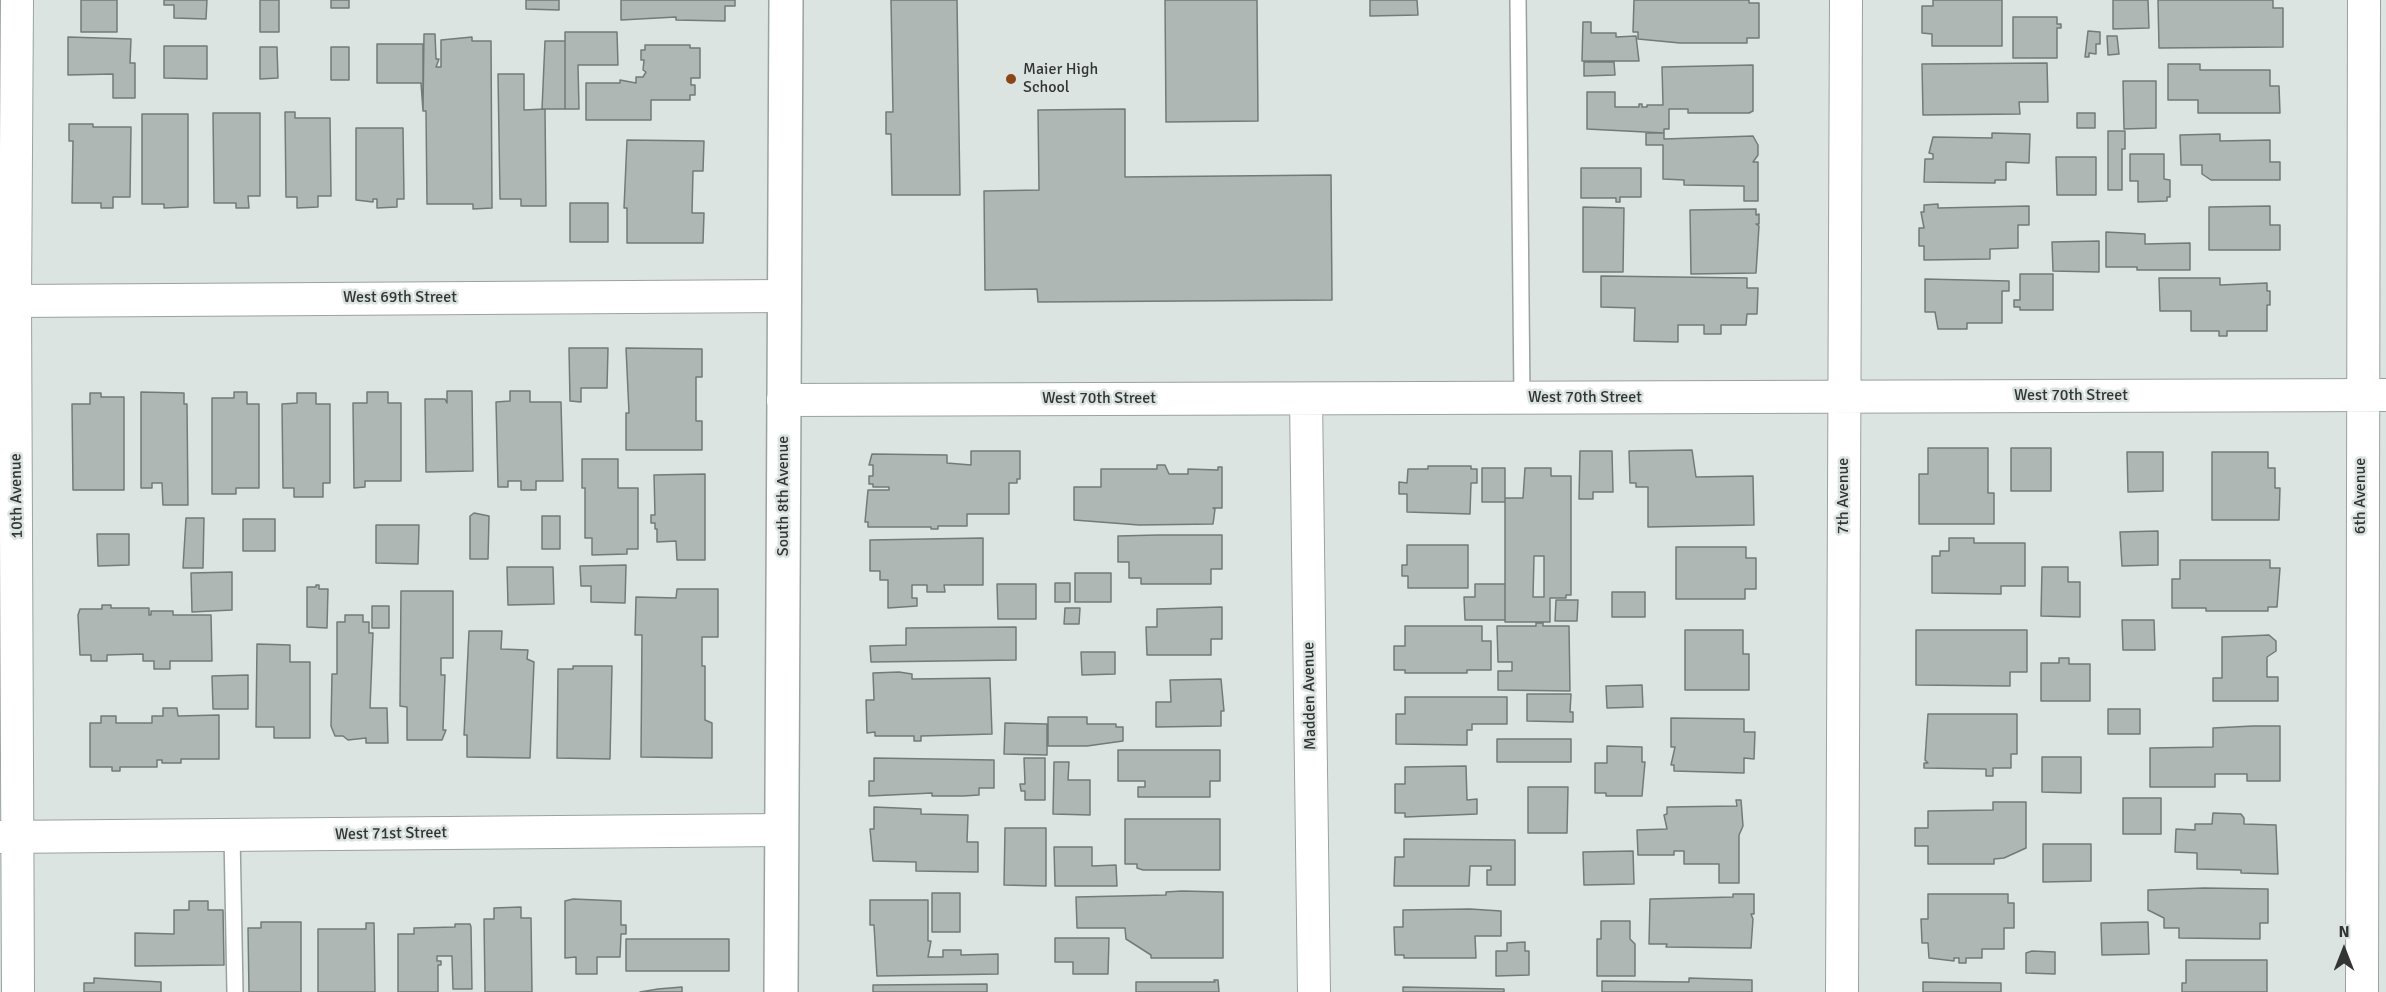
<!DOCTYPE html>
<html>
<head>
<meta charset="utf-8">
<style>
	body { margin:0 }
	#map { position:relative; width:2386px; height:992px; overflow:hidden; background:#dce4e2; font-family:Signika,sans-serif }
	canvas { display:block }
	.north { position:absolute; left:2314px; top:920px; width:60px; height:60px; -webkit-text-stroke:4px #dce4e2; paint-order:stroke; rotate:0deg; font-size:16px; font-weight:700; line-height:24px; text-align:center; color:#323534 }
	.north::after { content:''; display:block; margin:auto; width:21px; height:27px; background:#323534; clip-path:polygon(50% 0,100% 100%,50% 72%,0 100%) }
</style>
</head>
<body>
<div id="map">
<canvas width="2386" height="992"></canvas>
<div class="north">N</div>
</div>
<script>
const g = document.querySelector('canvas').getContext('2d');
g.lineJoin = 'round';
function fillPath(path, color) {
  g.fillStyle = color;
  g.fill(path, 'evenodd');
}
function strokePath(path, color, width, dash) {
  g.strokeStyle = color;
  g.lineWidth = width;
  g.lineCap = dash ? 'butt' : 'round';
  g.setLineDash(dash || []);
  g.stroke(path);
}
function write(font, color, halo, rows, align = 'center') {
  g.font = font + ' Signika,sans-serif';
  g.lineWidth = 5;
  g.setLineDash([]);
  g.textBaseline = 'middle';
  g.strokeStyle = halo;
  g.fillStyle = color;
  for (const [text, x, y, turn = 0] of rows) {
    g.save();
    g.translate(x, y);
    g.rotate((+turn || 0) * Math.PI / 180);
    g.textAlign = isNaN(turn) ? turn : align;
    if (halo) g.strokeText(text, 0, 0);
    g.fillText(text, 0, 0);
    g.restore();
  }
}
const building = new Path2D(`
	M81,0H117V32H81Z
	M164,0H207L206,19L174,18V5H164Z
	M260,0H279V32H260Z
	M331,0H349V8H331Z
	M526,0H559V10L526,9Z
	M621,0H735V6H725V21L676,20V17L621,20Z
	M891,0H957L960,195H892L891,134H886V112H893Z
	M1165,0H1257L1258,121L1166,122Z
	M1370,0H1417L1418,15L1370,16Z
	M1634,0H1749V3H1759V38H1747V43H1680L1638,39V32H1633Z
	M1933,0H2002V46H1932V34L1922,33V6H1933Z
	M2113,0H2148L2149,28L2113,29Z
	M2158,0H2273V8H2283V47L2159,48Z
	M2013,17H2057V24H2061V28H2057V58H2013Z
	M1583,22H1591V33H1616V37L1636,36L1639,61H1582Z
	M2088,31L2100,32V44H2096V54L2089,53V57H2085Z
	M565,32H617L618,65H578L579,109H565Z
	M424,34H435L436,59H439L436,67H441V40L472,37V41H491L492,208L473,209V204H427L426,111H423Z
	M2107,36H2117L2119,54L2108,55Z
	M68,37L131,39L130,63H135V98H113V74L68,75Z
	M545,41H565V109H542Z
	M377,44H423V111L421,83H377Z
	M645,45H690V48H700V78H691V85H695V95H690V100H651V120H586V83H620V80L636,83V77H643L646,72L643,70L644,60H641V50H645Z
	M164,46H207V79L164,78Z
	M260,47H277L278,78L260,79Z
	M331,47H349V80H331Z
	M1584,62H1614L1615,75L1584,76Z
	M2047,63L2048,102H2019L2020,114L1923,115L1922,64Z
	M2168,64H2200V70H2270V86H2279L2280,113H2198V100H2168Z
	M1753,65V111L1749,113H1688V109H1669V129H1664V133L1587,129V92H1615V107H1639V104H1642V107H1647V105H1663L1662,67Z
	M498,74H524V110L545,109L546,206H521V199H500Z
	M2123,81H2156V128L2124,129Z
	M1125,109V177L1331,175L1332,300L1038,302L1037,289L985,290L984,191L1039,190L1038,110Z
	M285,112H295V118H330L331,196H318V207L297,208V197H286Z
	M213,113H260V196H248L249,208H236V203H214Z
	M2077,113H2095V128H2077Z
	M142,114H188V207L164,208V204H142Z
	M69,124H93V127H131L130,197H113V208H101V203H72L73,141H69Z
	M356,128H403L404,199H397V207L377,208V199H373V202L356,200Z
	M2108,131H2125V149H2122V190H2108Z
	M1646,133H1664V139L1753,136L1758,145V155L1753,162H1758V201H1744V186L1684,185V180L1663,179V145H1646Z
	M1992,133L2030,134L2029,163L2006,162V180H1995V183L1924,182L1925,159H1933V154L1929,153L1933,137L1992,138Z
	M2220,134V141L2270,140V162H2280V180H2211L2202,174V165H2181L2180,135Z
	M627,140L704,141L703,171H693L692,213H704L703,243H627V208H624Z
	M2130,154H2164V179L2170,180V197H2167V201L2138,202V181H2130Z
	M2056,157H2096V195H2057Z
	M1581,168H1641V197H1620V202H1616V198H1581Z
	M570,203H608V242H570Z
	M1938,204V208L2029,206V225H2018V248L1990,249V259L1924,260V246H1919V228H1924L1921,212H1924V205Z
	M2270,206V225H2280V250H2209V207Z
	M1583,207L1624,208L1623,272H1583Z
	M1756,209V215L1759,214V224H1756L1759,226L1756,273L1691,274L1690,210Z
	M2106,232L2145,234V244L2190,243V270H2137V267H2106Z
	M2099,241V272L2053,271L2052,242Z
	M2020,274H2053V310H2020V307H2014V300H2020Z
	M1601,276L1747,278V288H1758L1757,314H1747L1746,325H1721V334H1704V325H1678V342L1634,341L1635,308L1601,307Z
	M2159,278H2220V285L2267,283V291H2270V305H2267V331H2227V336H2219V331H2191V311H2160Z
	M1925,279L2009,281V291H2002V323H1967V329H1938L1935,312H1925Z
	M569,348H608L607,388H581V402L570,401Z
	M626,348L702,349V377H696V421H702V450H626V413H629Z
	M447,391H472L473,471L426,472L425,399H445L447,403Z
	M510,391H530V402H561L563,481H536V490H521V481H508V487H498L496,402L510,401Z
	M141,392L184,393V404H187L188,505H163L162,483H152V488H141Z
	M234,392H247V404H259V488H236V494H212V398H234Z
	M367,392H388V403H401V481H365V487L354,488L353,403H367Z
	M90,393H101V397H124V490H73L72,404H90Z
	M297,393H316V404H330V483H323V497H294V488H283L282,404L297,403Z
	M1928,448H1988V493H1994V524H1919V474H1928Z
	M2011,448H2051V491H2011Z
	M1692,450L1696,477L1753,476L1754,525L1648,527V487H1636V483H1630L1629,451Z
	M971,451H1020V479H1017V483H1009V514H967V526H938V529H931V527H868V522H865L868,490H889V487H873V484H869V476H873V465H869L872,454L947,455V463L971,465Z
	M1580,451H1612L1613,492H1593V499H1579Z
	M2127,452H2163V491L2128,492Z
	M2212,452H2268V468H2275V488H2280L2279,520H2212Z
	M582,459H618V488H638V549H627V554L592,555V538H585V488H582Z
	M1157,465H1165L1169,474H1188V469L1218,470V467H1222V508H1213L1215,509L1213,524L1139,525L1074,520V487H1101V469H1157Z
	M1428,466H1471V469H1477V483H1471L1470,514L1407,512V494H1399V482L1407,483L1408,469H1428Z
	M1482,468H1505V502H1482Z
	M1525,468H1551V476H1571V595H1566V598H1550V622H1505V498H1523ZM1534,556H1544V597H1533Z
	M705,474V560H677L676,541L657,542V529H655V523H651V515H655L654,475Z
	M474,513L489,516L488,559H470V516Z
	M542,516H560V549H542Z
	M186,518H204L203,568H183Z
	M243,519H275V551H243Z
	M376,525H419L418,564L376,563Z
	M2158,531V565L2122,566L2120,532Z
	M97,534H129V565L98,566Z
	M1158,535H1222V569H1211V584H1141V578H1129V562H1118V536Z
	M983,538V585H944L945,592H927V585H912V598H917V606L888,608V580H880V571H870V540Z
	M1949,538H1974V543H2025V586H2001V594L1932,593V556H1940V551H1949Z
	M1407,545H1468V588H1408V576H1402V565H1407Z
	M1676,547H1746V558H1756V589H1745V599H1676Z
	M2180,560H2270V568H2280L2277,607H2268V611H2206V608H2172V579H2180Z
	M626,565L625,603L591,602V586H581L580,566Z
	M507,567H553L554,604L508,605Z
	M2042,567H2068V582H2080V617L2041,616Z
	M232,572V610L192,612L191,573Z
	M1075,573H1111V602H1075Z
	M1055,583H1070V602H1055Z
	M997,584H1036V619H998Z
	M1475,584H1505V620H1465L1464,597H1475Z
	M316,585H319V589H328L327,628L307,627V587H316Z
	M677,589H718V637H702V666H705V720L712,723V758L641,757L642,635H635L636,597L676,598Z
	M401,591H453V658H441V675H445L443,730H446L442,740H407V707L400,706Z
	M1612,592H1645V617H1612Z
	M1556,600H1578L1577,621H1555Z
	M102,605H111V608H149V615H151V611H173V615H211L212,661H170V669H154V661H143V654L107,655V661H91V655H80L78,615L80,609H102Z
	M372,606H389V628H372Z
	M1222,607V639H1211V655H1147L1146,627H1157V609Z
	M1065,608H1080L1079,624H1064Z
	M345,615H363V622H369V633H373L370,708H387L388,743H366V738L348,740L343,736H335L331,726L332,674H337V622H345Z
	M2122,620H2154L2155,650H2123Z
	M1536,623H1543V626H1569L1570,691L1498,690V671H1512V662H1498L1497,626H1536Z
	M1405,626H1482V641H1491V670H1467V673H1405V670H1394V646H1405Z
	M1016,627V660L871,662L870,646L906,645V628Z
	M1685,630H1743V654H1749V690H1685Z
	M1916,630H2027V672H2010V686L1916,685Z
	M469,631H502L501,649L528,650L527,659L534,662L530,758L467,757V735H464Z
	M2269,635L2276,641V651L2267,657V677H2278V701H2213V678H2222V637Z
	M257,644L290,645V662H310V738H274V727H256Z
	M1081,652H1115V674L1082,675Z
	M2059,658H2069V664H2090V701H2041V663H2059Z
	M573,666H612L610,759L557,758L558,669H573Z
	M899,672L912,674V679L990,678L992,734L921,736V741H914V736H875V732L867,733L866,700H874L873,673Z
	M248,675V709H213L212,676Z
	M1221,679L1224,711H1221V726L1156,727V702H1171L1170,680Z
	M1642,685L1643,707L1607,708L1606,686Z
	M1527,694H1571L1570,712H1573V722L1527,721Z
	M1405,697H1507V724H1472V730H1467V745L1396,744V714H1405Z
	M163,708H177L178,716L219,715V759H181V763H162V760H157V767H120V771H112V767H90V723H101V716H116V723H152V716H163Z
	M2108,709H2140V734H2108Z
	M1928,714H2017V754H2011V768H1993V776H1986V769L1924,768V763H1928L1925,760Z
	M1048,717H1087V724H1116V727H1123V741L1087,746H1048Z
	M1671,718L1744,719V732H1755L1754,759L1744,758V773L1674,771V765H1671L1675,747H1671Z
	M1005,723L1047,724V755L1004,754Z
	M2253,726H2280V781H2247V774H2215V787H2150V748L2213,747V728Z
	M1497,739H1571V762H1497Z
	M1607,746L1642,747V762H1645L1642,796H1606V793H1595V763H1607Z
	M1118,750H1220V781H1210V797H1138V787H1145V781H1118Z
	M2042,757H2081V793L2042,792Z
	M874,758L994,760V788H979V795L963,796H932V793L869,796V781H874Z
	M1024,758H1045V800H1025V791H1021L1020,784H1025Z
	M1054,762H1069L1068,780H1090V815L1053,814Z
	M1466,766L1467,800L1477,799V814L1405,817V813H1395V784H1405V767Z
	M1528,787H1568L1567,833H1528Z
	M2123,798H2161V834H2123Z
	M1736,800H1741L1743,826L1739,835V883H1719V864H1684V851H1674V855H1638L1637,830L1667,829L1664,815L1667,814V807L1737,806Z
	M1993,802H2026V848L2004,858L1994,859V864H1928V846H1915V828H1928V811L1993,810Z
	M874,807L921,809V814L968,815L967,842H978V872L916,871V862L873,861L870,829H874Z
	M2213,813L2241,814L2244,818V824L2276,825L2278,874L2241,873V870L2197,869V853L2175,852L2176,829L2195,830V824H2212Z
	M1125,819H1220V870H1143L1137,868V864H1125Z
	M1005,828H1046V886L1004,885Z
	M1404,839L1515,840V885H1487V870H1491V866H1470L1469,886H1394L1395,857H1404Z
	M2043,844H2091V881L2043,882Z
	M1054,847H1092V866L1116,865L1117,886H1055Z
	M1633,851L1634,884L1584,885L1583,852Z
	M2204,888L2268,889V923H2260V939L2179,938V928H2164V918L2148,910V890Z
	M1182,891L1223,892V958H1151V955L1126,939L1125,928H1077L1076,897L1166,895V892Z
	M932,893H960V932H932Z
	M1733,894H1754V914H1751L1753,919L1751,948L1666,947L1667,944H1649L1650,899L1733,897Z
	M1928,894H2008V903H2014V928H2004V949H1982V958H1966V963H1959V958H1954V961L1929,958L1928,943H1922L1921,919H1928Z
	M573,899L621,901V925H626V934H621L620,957H597V974H576V957L565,958V901Z
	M870,900H928V941H931L928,957H943V950H961V955L998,954V974L877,976L874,925H870Z
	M189,901H208V910H223L224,965L135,966V933L174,934V910H189Z
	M521,907V918H531L532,992H485L484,919H494V908Z
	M1470,909L1501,911V936H1475L1476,958H1404V955H1395L1394,927H1403V910Z
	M1601,921H1630V939L1635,944V976H1597V939H1601Z
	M261,922H301V992H249L248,928H261Z
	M2148,922L2149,954L2102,955L2101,923Z
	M366,923H374L375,992H318V929H366Z
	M455,924H470L471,927L472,989H453L452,956H437V961H441V965H438V992H398V934H414V928L455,927Z
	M1055,938H1109L1108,974H1073V962H1055Z
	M626,939H729V971H626Z
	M1525,942V951H1529V975L1496,976V951H1507V943Z
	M2032,951L2055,952V974L2026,973V953Z
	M2186,960H2267V992H2182V983H2186Z
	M94,978L161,982V992H84V983H94Z
	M1689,978L1752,980V992H1602V981L1689,982Z
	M1214,980H1218L1219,992H1136V982H1215Z
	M1923,982L2001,983V992H1923Z
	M987,984V992H873V985Z
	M682,987V992H640L658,989Z
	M1403,987L1504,989V992H1403Z`);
fillPath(building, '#afb7b5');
strokePath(building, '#737b79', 1.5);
const service = new Path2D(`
	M1518,0L1522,399
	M232,835L235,992`);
const minor = new Path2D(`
	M17,0L15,301L18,992
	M15,301L785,296
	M1306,399L1314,992
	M783,400L2386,395
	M0,837L782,830
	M1842,992L1846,0
	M2362,992L2364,0`);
const tertiary = new Path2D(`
	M781,992L786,0`);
strokePath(service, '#9aa2a0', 18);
strokePath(minor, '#9aa2a0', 34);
strokePath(tertiary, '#9aa2a0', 36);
strokePath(service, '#fff', 15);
strokePath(minor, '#fff', 32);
strokePath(tertiary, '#fff', 33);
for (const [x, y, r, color] of [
	[1011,79,6,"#8a4619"]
]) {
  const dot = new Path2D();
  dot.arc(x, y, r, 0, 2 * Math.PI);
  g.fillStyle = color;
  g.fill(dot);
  strokePath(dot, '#dce4e2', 2);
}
write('16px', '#323534', '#dce4e2', [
	["Maier High",1023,70],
	["School",1023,88]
], 'left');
write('16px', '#323534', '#dce4e2', [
	["West 69th Street",400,298],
	["West 70th Street",2071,396],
	["West 70th Street",1585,398],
	["West 70th Street",1099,399],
	["10th Avenue",17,496,-91],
	["South 8th Avenue",784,496,-90],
	["7th Avenue",1844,496,-90],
	["6th Avenue",2361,496,-90],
	["Madden Avenue",1310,696,-91],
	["West 71st Street",391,834,-1]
]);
</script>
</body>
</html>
